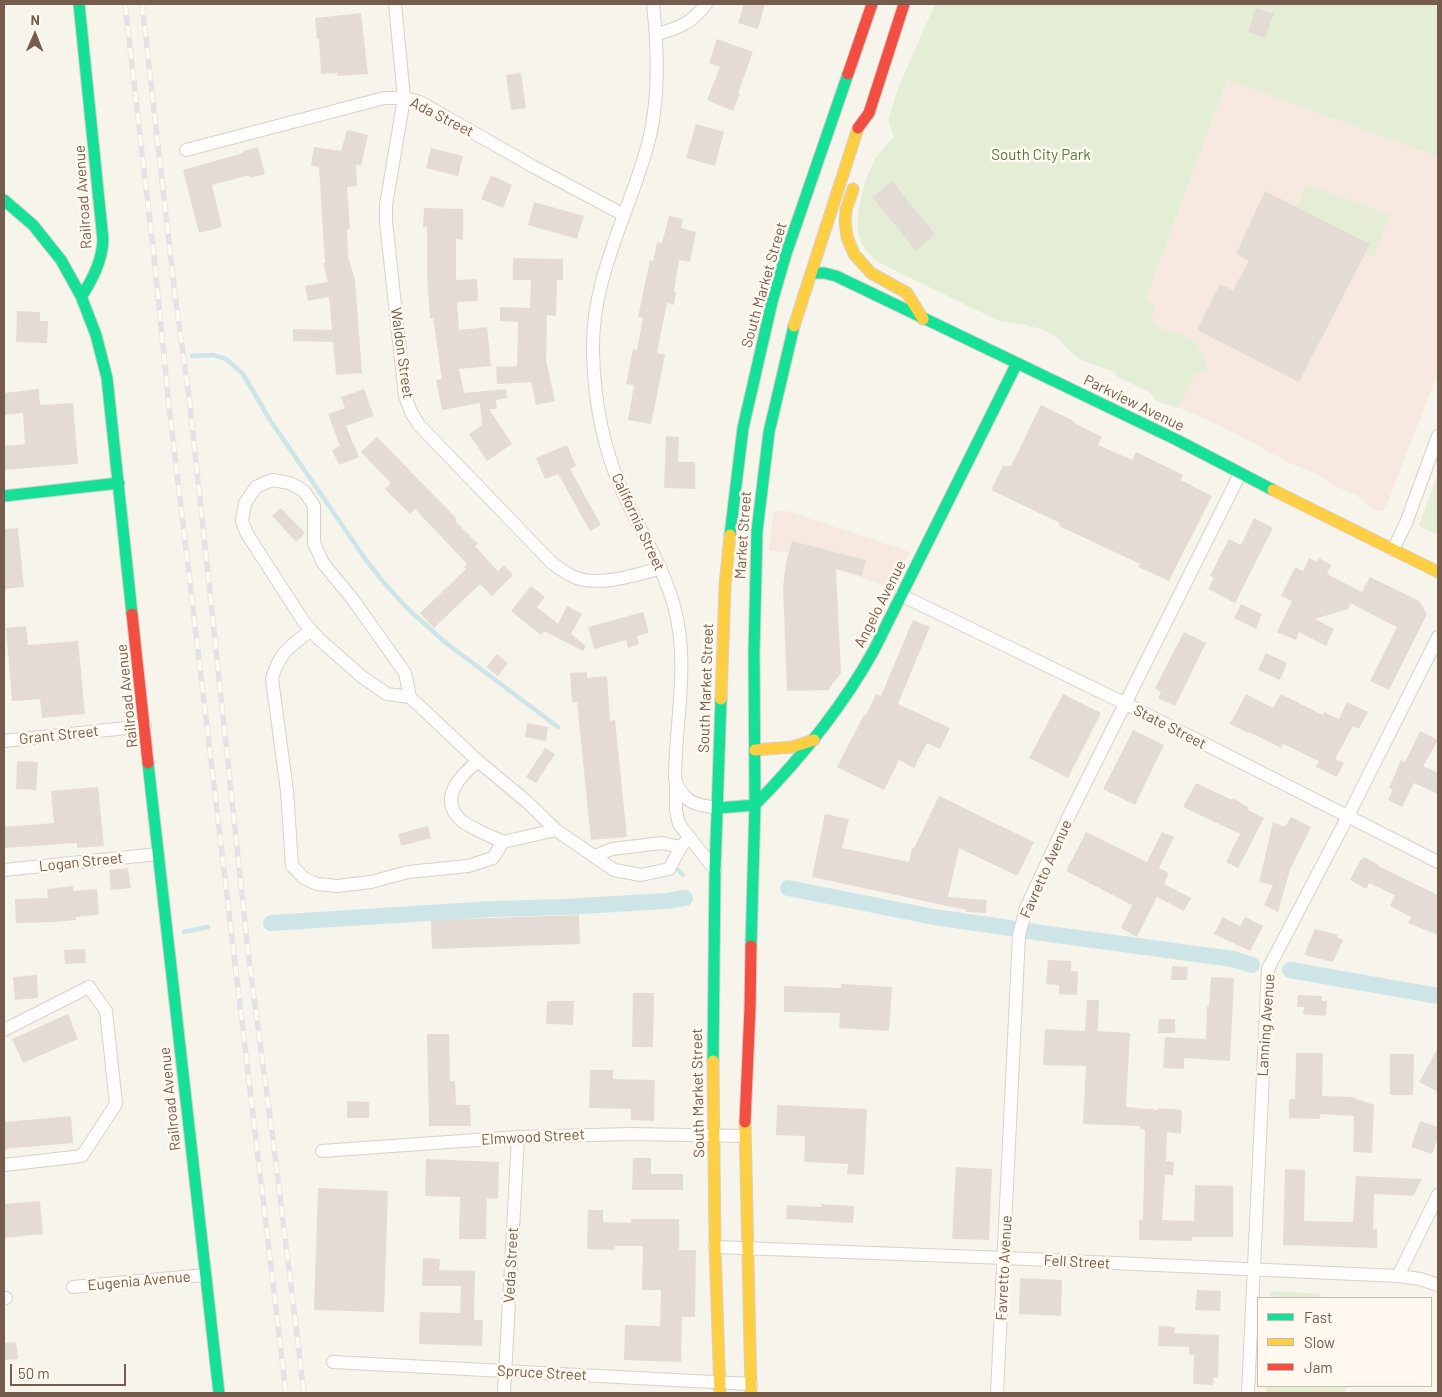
<!DOCTYPE html>
<html>
<head>
<meta charset="utf-8">
<style>
	body { margin:0 }
	#map { position:relative; width:1442px; height:1397px; overflow:hidden; background:#f7f4ec; font-family:Barlow,sans-serif }
	canvas { display:block }
	.frame { position:absolute; inset:0; border:5px solid #765c4c; pointer-events:none }
	.legend { position:absolute; left:1257px; top:1297px; width:175px; height:90px; box-sizing:border-box; background:#fff9ef; border:1px solid #c8baae; margin:0; padding:6px 9px; list-style:none; font-size:15px; color:#765c4c }
	.legend li { display:flex; align-items:center; gap:10px; height:25px }
	.legend b { width:25px; border:1px solid #c8baae }
	.north { position:absolute; left:10px; top:10px; width:50px; height:50px; -webkit-text-stroke:4px #fff9ef; paint-order:stroke; rotate:1deg; font-size:14px; font-weight:700; line-height:20px; text-align:center; color:#765c4c }
	.north::after { content:''; display:block; margin:auto; width:18px; height:22px; background:#765c4c; clip-path:polygon(50% 0,100% 100%,50% 72%,0 100%) }
	.scale { position:absolute; left:10px; top:1364px; width:116px; height:22px; box-sizing:border-box; border:2px solid #765c4c; border-top:0; padding-left:6px; font-size:15px; line-height:18px; white-space:nowrap; color:#765c4c; -webkit-text-stroke:4px #fff9ef; paint-order:stroke }
</style>
</head>
<body>
<div id="map">
<canvas width="1442" height="1397"></canvas>
<div class="frame"></div>
<ul class="legend">
<li><b style="height:6px;background:#16e098"></b>Fast</li>
<li><b style="height:6px;background:#ffcf43"></b>Slow</li>
<li><b style="height:6px;background:#f24e42"></b>Jam</li>
</ul>
<div class="north">N</div>
<div class="scale">50 m</div>
</div>
<script>
const g = document.querySelector('canvas').getContext('2d');
g.lineJoin = 'round';
function fillPath(path, color) {
  g.fillStyle = color;
  g.fill(path, 'evenodd');
}
function strokePath(path, color, width, dash) {
  g.strokeStyle = color;
  g.lineWidth = width;
  g.lineCap = dash ? 'butt' : 'round';
  g.setLineDash(dash || []);
  g.stroke(path);
}
function write(font, color, halo, rows, align = 'center') {
  g.font = font + ' Barlow,sans-serif';
  g.lineWidth = 5;
  g.setLineDash([]);
  g.textBaseline = 'middle';
  g.strokeStyle = halo;
  g.fillStyle = color;
  for (const [text, x, y, turn = 0] of rows) {
    g.save();
    g.translate(x, y);
    g.rotate((+turn || 0) * Math.PI / 180);
    g.textAlign = isNaN(turn) ? turn : align;
    if (halo) g.strokeText(text, 0, 0);
    g.fillText(text, 0, 0);
    g.restore();
  }
}
fillPath(new Path2D(`
	M1227,80L1438,157V372L1387,504L1384,509L1380,511L1375,510L1354,494L1334,486L1313,472L1291,464L1223,427L1175,406L1164,404L1149,392L1118,377Z
	M773,511H787L910,552L892,588L785,552L769,551Z`), '#f7e9e0');
fillPath(new Path2D(`
	M935,4H1438V157L1227,80L1146,300L1156,306L1152,317L1156,326C1173,334 1190,333 1201,351C1205,357 1206,365 1208,371L1196,374L1179,408L1164,404L1156,400L1149,392L1118,377L1114,372L1083,361L1073,354L1058,339L1047,331L1026,325L999,321L880,263C870,256 862,248 859,236C853,218 866,174 876,158C881,150 887,144 894,137L888,120L899,86Z
	M1306,184L1390,215L1374,257L1365,254L1355,274L1338,265L1297,207Z
	M1438,473V535L1419,526Z
	M1273,1291L1321,1294V1298H1270L1271,1293Z
	M1266,1386H1347L1344,1393H1266Z`), '#e4eed7');
strokePath(new Path2D(`
	M192,356L213,355L226,359L243,374L270,420L366,560L385,584L409,610L446,643L558,727
	M676,868L683,875
	M184,932L208,927`), '#cee5e8', 4.5);
strokePath(new Path2D(`
	M788,888L934,917L1010,928
	M271,923L492,909L564,907L667,901L685,898
	M1027,931L1233,959L1252,965
	M1290,970L1438,996`), '#cee5e8', 16);
fillPath(new Path2D(`
	M744,4H765L758,29L738,23Z
	M1256,8L1274,14L1265,38L1248,32Z
	M361,13L368,74L337,76V73L321,74L319,39H317L315,18Z
	M717,39L753,52L738,93L740,94L733,111L707,100L720,67L709,63Z
	M521,73L526,108L511,110L506,75Z
	M696,124L724,132L715,166L686,158Z
	M347,130L368,135L361,166L356,164L357,186L347,187L350,229H347L348,256L355,280L362,373L336,375L333,342L293,341V329L332,330L329,297L308,301L305,286L328,282L323,263H325L319,167L311,165L314,147L341,151Z
	M258,147L265,174L250,178L249,175L212,185L222,227L199,233L183,170L243,153V151Z
	M431,148L463,156L458,176L426,168Z
	M491,175L512,185L503,208L481,199Z
	M892,181L935,234L916,251L872,197Z
	M1265,191L1370,244L1299,382L1197,330L1220,284L1233,290L1249,261L1236,254Z
	M534,202L584,216L577,239L528,225Z
	M424,208L463,209V240L456,239V280L477,279L478,301L457,302L459,330L487,327L491,366L459,369L464,393L506,389L507,398L496,400L497,409H489L512,444L487,461L469,434L482,425L480,403L442,410L436,380L442,379L433,318L430,319L427,276V227H423Z
	M669,216L683,219L681,228L696,232L690,262L679,260L674,292H676L674,305L667,303L657,353L665,355L651,424L628,420L634,385L626,384L633,349L637,350L643,318L638,317L650,260L653,261L657,242L662,243Z
	M513,258L563,259V280H557L556,316L547,315L546,360L555,401L536,405L531,382L497,384L496,367L517,366L518,322L500,321V307L530,308L531,280H513Z
	M17,311L40,312V321H48L47,343L16,342Z
	M39,389L40,405L73,403L78,464L4,470V446L25,444L23,413L4,415V393Z
	M364,389L374,416L346,426L359,457L339,465L332,450L340,446L328,414L345,408L341,397Z
	M1041,405L1074,421L1073,422L1102,437L1098,445L1132,460L1136,452L1183,475L1181,480L1212,496L1169,581L1138,567L1140,564L1059,526L1060,523L991,490L1003,466H1011Z
	M666,436L679,437L678,462H695V489L664,488Z
	M377,437L457,519L455,521L478,544L475,546L498,571L504,565L513,575L492,596L480,584L434,628L420,613L466,569L464,567L467,564L415,509L410,514L385,489L391,483L361,452Z
	M567,445L576,466L570,469L601,525L590,531L558,474L545,479L536,458Z
	M281,508L305,533L296,542L272,516Z
	M1254,518L1273,528L1235,603L1208,589L1214,578L1210,576L1229,539L1241,545Z
	M18,528L24,587L4,589V529Z
	M792,541L866,560L862,576L836,569L841,673L828,690L787,691L783,587L786,563Z
	M1309,558L1317,562L1319,558L1331,565L1327,574L1362,592L1370,577L1419,601L1427,614L1389,690L1370,681L1397,627L1350,603L1348,609L1315,619L1334,629L1326,646L1299,632L1296,640L1277,632L1292,601L1281,596L1295,567L1303,571Z
	M531,586L545,597L537,607L558,624L567,606L582,614L571,634L586,646L583,651L544,631L541,635L511,611Z
	M1241,604L1262,614L1256,629L1234,618Z
	M643,612L649,633L637,636L639,644L628,648L626,640L594,649L588,627Z
	M913,620L930,627L898,704L950,728L940,749L927,743L914,768L899,760L884,790L837,767L864,715L866,716L876,694L881,696Z
	M26,626L28,645L78,641L85,714L42,718L40,699L12,701L6,628Z
	M1184,632L1206,643L1175,706L1158,698L1161,692L1155,688Z
	M1266,653L1287,663L1280,680L1258,670Z
	M497,654L508,663L498,676L486,667Z
	M587,672V678L607,676L610,721L615,720L627,837L591,840L577,702H572L570,673Z
	M1063,694L1101,713L1068,778L1029,758Z
	M1246,694L1273,708L1281,694L1323,715L1324,712L1339,719L1347,702L1368,712L1359,729L1353,726L1335,759L1344,763L1337,777L1316,767L1319,761L1283,744L1281,748L1249,732L1248,733L1230,724Z
	M527,723L548,727L546,741L525,737Z
	M1133,730L1164,745L1135,805L1103,789Z
	M1420,731L1438,740L1423,766L1438,773V794L1414,783L1402,807L1388,800L1393,789L1389,788L1401,760L1405,762Z
	M545,748L555,754L536,783L526,777Z
	M17,761L38,762L36,790L16,789Z
	M1196,783L1232,800L1233,798L1249,808L1248,810L1264,818L1238,868L1226,862L1240,834L1183,807Z
	M98,787L104,846L77,848V843L4,848V827L54,823L51,791Z
	M939,796L1034,842L1017,876L959,848L948,897L987,900L986,913L966,912V910L812,877L825,814L849,819L842,848L909,862L912,848H914Z
	M1291,817L1311,827L1290,870L1278,912L1264,905L1273,885L1259,882L1273,822L1285,827Z
	M428,826L431,838L401,846L398,834Z
	M1086,832L1147,862L1162,832L1174,837L1159,868L1169,873L1164,884L1191,898L1184,911L1157,897L1137,937L1121,928L1132,905L1066,871Z
	M1364,857L1379,865L1378,866L1438,895V935L1408,923L1411,917L1390,906L1395,895L1369,883L1366,889L1350,880L1361,859H1363Z
	M128,868L131,888L111,890L109,870Z
	M73,886V891L97,889L99,915L76,917V920L56,922L16,923L15,899L48,898L47,889Z
	M579,915L580,944L432,949L431,920Z
	M1223,917L1240,926L1245,917L1263,926L1250,951L1214,934Z
	M1315,929L1338,935L1337,937L1343,940L1333,962L1304,955Z
	M85,949L86,963L65,964L64,950Z
	M1048,960L1071,961V971H1078L1077,995L1059,994V985L1046,984Z
	M1172,966L1188,967L1187,980H1171Z
	M37,975L38,998L15,1000L13,977Z
	M1211,977L1234,978L1230,1061L1184,1058V1069L1163,1068L1165,1037L1206,1039L1207,1006L1209,1007Z
	M841,984L892,987L889,1031L839,1028L840,1013L784,1012V986L841,988Z
	M633,993H654L653,1047H632Z
	M1298,995L1322,996V1001H1327L1326,1016L1303,1014L1304,1007H1297Z
	M1087,1000H1099L1098,1031L1130,1033L1126,1107L1158,1110L1159,1108L1182,1110L1181,1134L1167,1132L1166,1161L1174,1162L1173,1175H1165L1162,1220L1194,1221L1195,1185L1233,1186V1237H1192V1241L1139,1240V1220H1143L1145,1130L1140,1129V1126L1083,1124L1086,1066L1043,1065L1045,1029L1085,1031Z
	M547,1001H574L573,1025L546,1024Z
	M68,1014L78,1039L23,1063L12,1039Z
	M1159,1019H1175V1033H1158Z
	M427,1034H449L450,1081H455L456,1105H470L471,1126H429Z
	M1438,1048V1092L1419,1082Z
	M1296,1053H1323L1322,1096L1351,1097L1374,1105L1372,1153L1353,1152L1354,1116L1320,1114V1119L1289,1118V1099H1295Z
	M1390,1054H1414L1413,1095H1390Z
	M590,1070H613V1079L655,1080L654,1121L631,1120V1109L589,1108Z
	M347,1101L369,1102V1118H347Z
	M777,1105L867,1109L864,1175L847,1174L848,1164L804,1162L805,1136L776,1135Z
	M71,1116L73,1143L4,1149V1122Z
	M1420,1121L1438,1127V1137L1432,1154L1411,1147Z
	M633,1158H651V1174H683V1190H632Z
	M426,1159L499,1162L498,1199L487,1198L486,1239H459L460,1197L425,1196Z
	M956,1167L992,1169L989,1240L952,1239Z
	M1285,1169L1305,1170L1304,1221L1353,1222L1356,1176L1422,1179L1413,1196L1374,1194L1373,1229H1377V1248L1283,1245Z
	M318,1188L388,1191L384,1312L314,1310Z
	M40,1201L43,1234L4,1238V1204Z
	M822,1204L854,1206L853,1223L786,1219L787,1205L821,1207Z
	M588,1210H603V1222L631,1223V1219H679V1250H696L695,1317H682L681,1362L624,1360L625,1325L660,1326L661,1290H642L643,1246H615V1250L587,1249Z
	M423,1258L440,1259L439,1270L475,1271L474,1320H483L482,1346L419,1344L420,1312L460,1313L461,1286H422Z
	M1020,1278L1062,1280L1061,1316L1019,1314Z
	M1197,1290L1221,1291L1220,1311L1195,1310Z
	M1159,1326L1175,1327L1174,1333L1219,1335L1218,1378L1214,1377L1213,1385L1193,1384L1194,1355H1189V1347L1158,1346Z
	M16,1342L18,1359L4,1360V1343Z`), '#e4dcd4');
const street = new Path2D(`
	M395,4L404,98L386,205V222L405,396L411,412L419,425L552,563C558,567 565,573 572,576C596,588 636,575 661,568
	M653,4C658,49 660,99 648,144C629,214 591,278 593,352C594,401 603,448 623,493C640,531 663,566 674,606C690,663 675,722 675,779C683,803 695,805 718,808
	M656,34C678,29 693,22 706,4
	M186,150L384,98H404L420,102L534,167L624,215
	M1393,550L1406,523L1438,436
	M901,595L1124,703L1438,862
	M311,630C291,646 279,652 272,679L287,791L292,866L304,878L317,884L337,886L371,882L408,872L468,866L493,858L503,842L556,830
	M410,697L387,694L361,676L318,638L304,622L247,534L242,521L245,503L256,487L272,480L290,483L304,491L314,506V543L323,563L354,601L405,673L410,697L478,761L526,801L556,830L614,870L641,875L669,869L681,847
	M4,741L145,726
	M478,761C460,776 437,799 462,821C470,828 493,837 503,842
	M676,784V811L679,824L715,870
	M595,856L612,849L662,843L681,847L685,842
	M4,870L158,854
	M4,1030L89,987L106,1011L116,1104L82,1156L4,1165
	M322,1151L518,1137L630,1134L744,1136
	M715,1247L1005,1258L1398,1276L1420,1279L1438,1285
	M1398,1276L1438,1195
	M73,1287L205,1275
	M4,1299L6,1298
	M333,1362L751,1384
	M504,1393L518,1137
	M997,1393L1019,935L1026,908L1069,816L1240,474
	M1248,1393L1268,969L1348,816L1438,637`);
const fast = new Path2D(`
	M79,4L103,240C102,261 93,278 82,296
	M4,200L33,225L61,260L81,296L96,335L107,378L132,614
	M811,273H824L836,276L1177,440L1273,490
	M4,496L119,483
	M730,535L743,428L772,302L786,254L848,74
	M148,763L219,1393
	M718,808L755,805C801,758 842,708 874,650L1017,363
	M751,946L755,805L754,652L757,531L769,432L794,326
	M713,1061L715,870L721,699`);
const slow = new Path2D(`
	M853,189L846,210L845,221L847,237L854,254L871,273L907,293L923,319
	M794,326L858,128
	M1273,490L1438,572
	M721,699L725,586L730,535
	M755,750L792,747L814,740
	M713,1061L715,1247L720,1393
	M745,1122L751,1393`);
const jam = new Path2D(`
	M848,74L872,4
	M858,128L869,113L904,4
	M132,614L148,763
	M745,1122L750,1008L751,946`);
strokePath(street, '#d7d1ca', 14);
strokePath(fast, '#d7d0c8', 13);
strokePath(slow, '#d7d0c8', 13);
strokePath(jam, '#d7d0c8', 13);
strokePath(street, '#fefdfc', 12);
strokePath(fast, '#16e098', 11);
strokePath(slow, '#ffcf43', 11);
strokePath(jam, '#f24e42', 11);
const rail = new Path2D(`
	M125,4L155,266L169,406L286,1393
	M142,4L175,295L190,405L249,960L274,1147L304,1393`);
strokePath(rail, '#e5e2e5', 5.5);
strokePath(rail, '#fff9ef', 4, [11]);
write('15px', '#765c4c', '#fff9ef', [
	["Ada Street",442,117,27],
	["Railroad Avenue",83,197,-94],
	["South Market Street",764,285,-74],
	["Waldon Street",402,353,82],
	["Parkview Avenue",1134,403,26],
	["California Street",638,522,65],
	["Market Street",743,535,-86],
	["Angelo Avenue",880,604,-63],
	["South Market Street",706,688,-88],
	["Railroad Avenue",127,696,-96],
	["State Street",1170,727,27],
	["Grant Street",59,735,-6],
	["Logan Street",81,862,-6],
	["Favretto Avenue",1046,869,-66],
	["Lanning Avenue",1266,1025,-86],
	["South Market Street",698,1093,-91],
	["Railroad Avenue",170,1099,-96],
	["Elmwood Street",533,1137,-3],
	["Fell Street",1077,1262,3],
	["Veda Street",511,1265,-87],
	["Favretto Avenue",1004,1268,-87],
	["Eugenia Avenue",139,1281,-5],
	["Spruce Street",542,1373,3]
]);
write('15px', '#547b44', '#fff9ef', [
	["South City Park",1041,155]
]);
</script>
</body>
</html>
